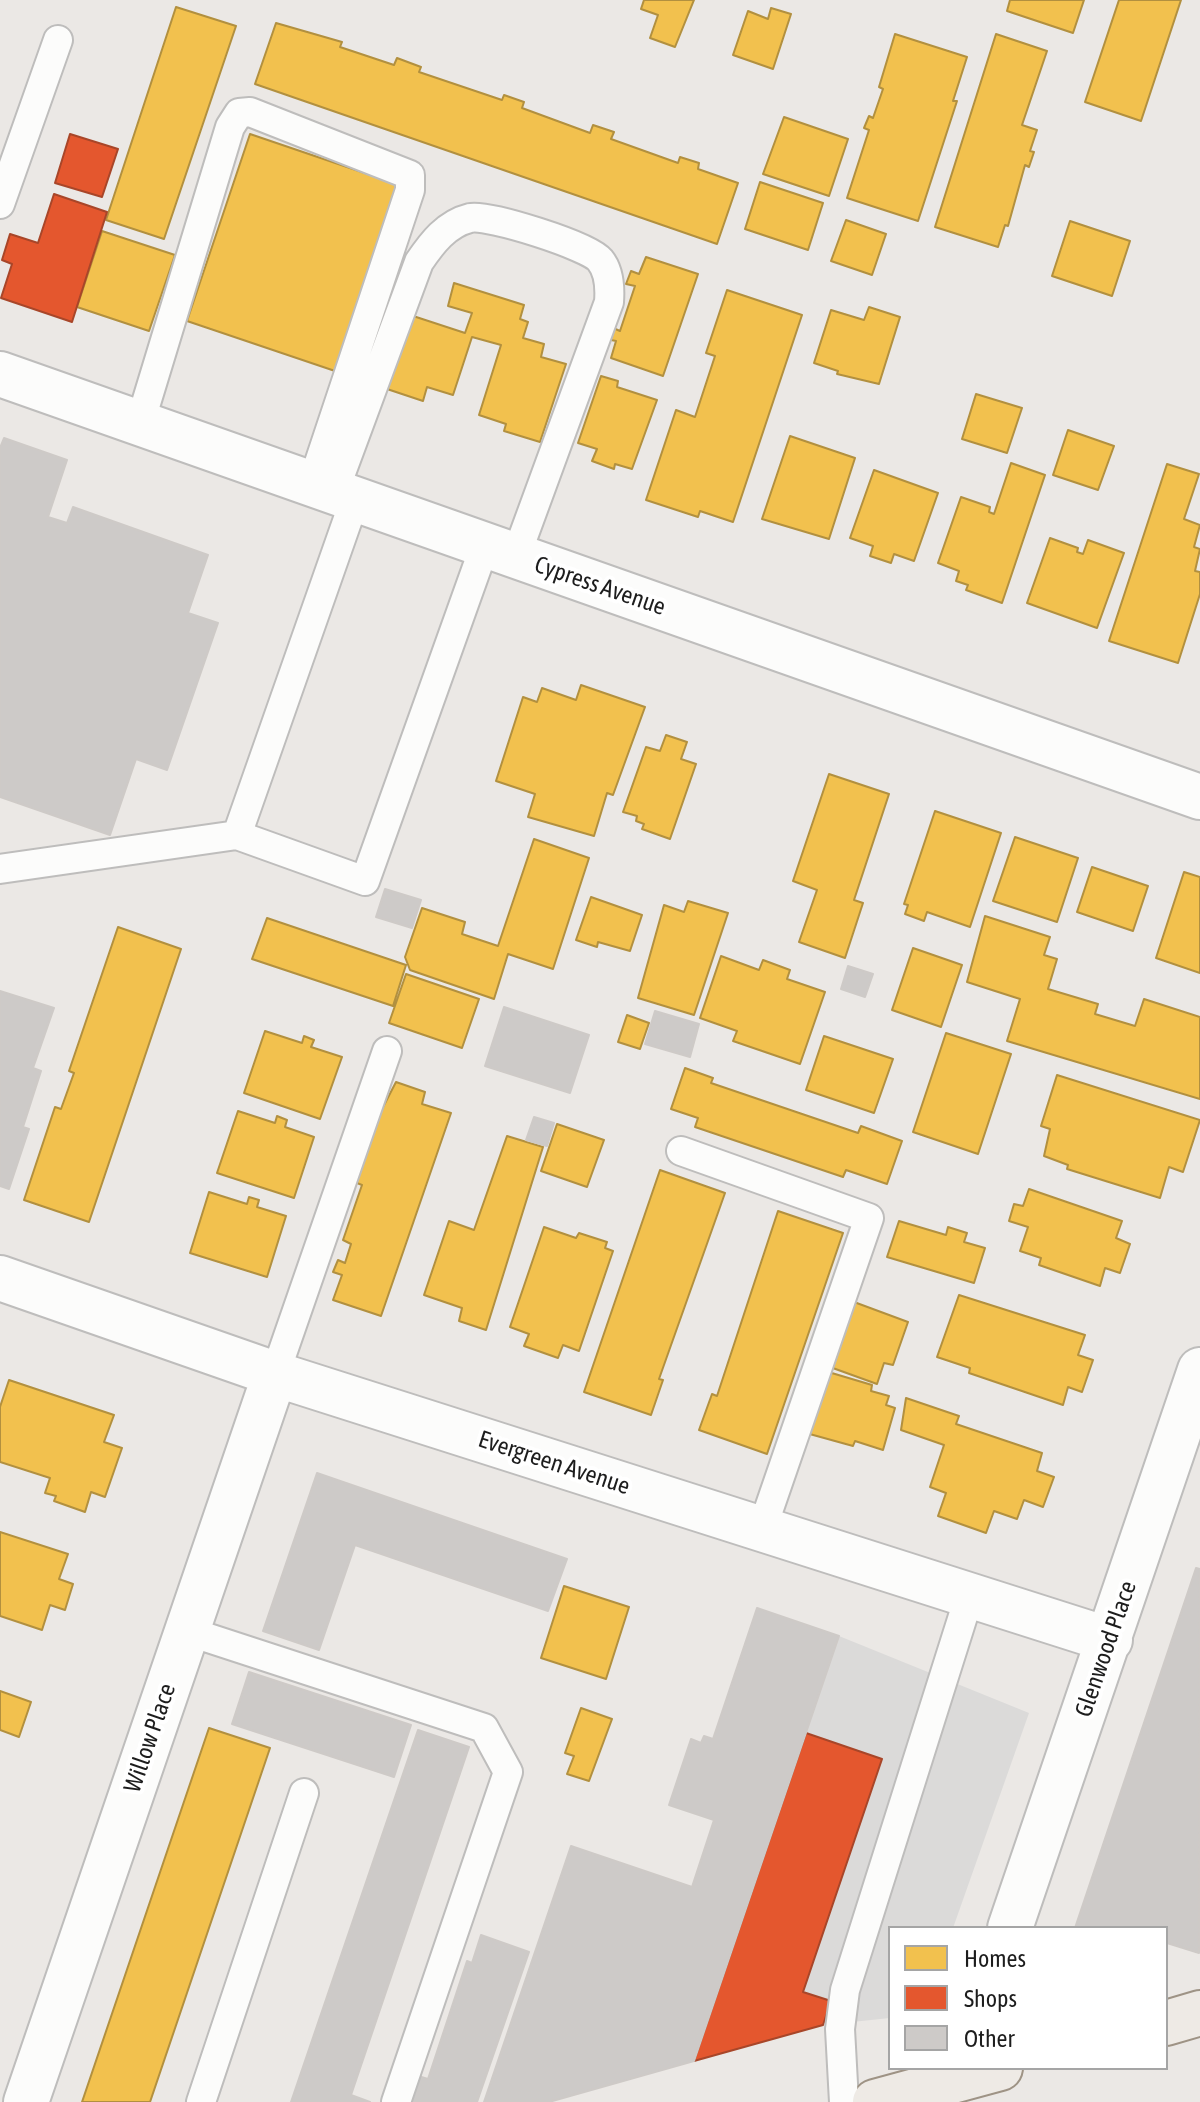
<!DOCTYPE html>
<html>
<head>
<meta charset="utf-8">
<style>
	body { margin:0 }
	#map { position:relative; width:1200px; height:2102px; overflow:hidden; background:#ebe8e5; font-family:"Asap Condensed",sans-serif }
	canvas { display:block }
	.legend { position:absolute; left:888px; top:1926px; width:280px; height:144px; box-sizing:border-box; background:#fff; border:2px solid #a5a5a5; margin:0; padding:10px 14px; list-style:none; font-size:24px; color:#1d1d1d }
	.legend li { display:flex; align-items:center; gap:16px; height:40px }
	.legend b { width:40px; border:2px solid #a5a5a5 }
</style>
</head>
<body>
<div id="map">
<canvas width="1200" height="2102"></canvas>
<ul class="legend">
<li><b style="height:22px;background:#f2c14e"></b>Homes</li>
<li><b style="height:22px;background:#e4572e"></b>Shops</li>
<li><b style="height:22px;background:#cdcac8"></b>Other</li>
</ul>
</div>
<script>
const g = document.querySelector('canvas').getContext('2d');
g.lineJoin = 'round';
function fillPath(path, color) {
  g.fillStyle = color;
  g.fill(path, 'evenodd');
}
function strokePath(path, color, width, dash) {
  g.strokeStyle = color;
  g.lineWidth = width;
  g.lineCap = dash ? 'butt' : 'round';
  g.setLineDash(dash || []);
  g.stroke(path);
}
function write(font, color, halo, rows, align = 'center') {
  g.font = font + ' "Asap Condensed",sans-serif';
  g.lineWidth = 8;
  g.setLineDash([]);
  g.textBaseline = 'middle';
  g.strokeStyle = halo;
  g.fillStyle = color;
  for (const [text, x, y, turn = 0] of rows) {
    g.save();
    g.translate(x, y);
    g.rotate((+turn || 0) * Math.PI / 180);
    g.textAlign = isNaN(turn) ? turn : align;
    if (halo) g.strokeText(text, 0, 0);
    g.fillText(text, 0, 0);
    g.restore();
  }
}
fillPath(new Path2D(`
	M839,1636L1029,1713L953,1928H890V2018L823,2025L803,1992L882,1760L806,1733Z`), '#dbdad9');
const homes = new Path2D(`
	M644,0H694L675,47L650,38L658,15L641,9Z
	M1010,0H1084L1073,33L1007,11Z
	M1119,0H1181L1141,121L1085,102Z
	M176,7L236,26L164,239L106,220Z
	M771,8L791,14L773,69L733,55L748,11L768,19Z
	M276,23L342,42L340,47L394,65L397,58L421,67L419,72L502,100L504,95L524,102L522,108L590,133L593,125L614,132L611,139L678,163L680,157L699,163L698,169L738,183L717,244L255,84Z
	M895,34L967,57L953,101H957L918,221L847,198L869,130L864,128L869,116L873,118L883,89L879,87Z
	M996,34L1047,51L1022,125L1037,130L1030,151L1034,152L1029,167L1025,165L1008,226L1005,225L998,247L935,227Z
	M784,117L848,139L829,196L763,174Z
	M250,134L400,185L335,371L187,321Z
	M760,182L823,203L808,250L745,229Z
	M846,220L886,234L872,275L831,261Z
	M1070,221L1130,241L1112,296L1052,276Z
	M102,231L175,255L149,331L77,307Z
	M646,257L698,274L663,376L611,358L616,341L606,339L611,327L620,331L635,286L626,284L631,271L639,274Z
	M454,283L524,305L520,319L528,322L523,338L544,344L541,357L566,364L540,442L504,431L506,424L479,415L501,345L472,337L453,395L427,387L423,401L384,388L407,314L465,333L472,313L448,306Z
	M727,290L802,315L733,522L700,511L698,517L646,500L676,410L695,417L715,356L706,353Z
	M869,307L900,317L879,384L837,374L838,371L814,363L831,310L864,320Z
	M601,376L618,381L617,387L657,400L632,469L615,464L614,469L592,461L597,449L578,443Z
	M976,394L1022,408L1007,453L962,439Z
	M1068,430L1114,446L1098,490L1053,475Z
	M790,436L855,458L829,539L762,519Z
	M1011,463L1045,475L1002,603L966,590L968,585L956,581L959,571L938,563L961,497L990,507L989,512L994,514Z
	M1167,464L1199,474L1184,519L1200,525L1194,547L1200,549L1195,571L1200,572V594L1178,663L1109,641Z
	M874,470L938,493L914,561L894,554L891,563L870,556L873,546L850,538Z
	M1050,538L1078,548L1077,552L1083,554L1088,540L1124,553L1097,628L1027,603Z
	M581,685L645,707L613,795L607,793L594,836L528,817L535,794L496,781L523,697L537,702L542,688L576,700Z
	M666,735L687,742L681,759L696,764L670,839L642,829L644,824L636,821L637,816L623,812L646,747L660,751Z
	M829,774L889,794L854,900L863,903L845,958L799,942L817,890L793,881Z
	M935,811L1001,833L970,927L927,912L924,921L905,914L908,905L904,904Z
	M1015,837L1078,858L1057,922L993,901Z
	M534,839L589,858L553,969L508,954L494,999L410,970L405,957L422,908L465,922L462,934L498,946Z
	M1092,867L1148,886L1133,931L1077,912Z
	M1184,872L1200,877V973L1156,958Z
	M591,897L642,915L630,951L598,942L597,947L576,940Z
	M688,901L728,913L694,1015L638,998L664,905L684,912Z
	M985,916L1050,937L1044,955L1057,959L1048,989L1098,1004L1095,1014L1135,1026L1144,999L1200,1017V1099L1007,1041L1020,999L967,982Z
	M267,918L406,965L393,1006L252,959Z
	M118,927L181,949L89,1222L24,1200L55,1107L61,1109L74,1073L69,1071Z
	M913,948L962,965L941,1027L892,1010Z
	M721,956L759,970L763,960L790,970L787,979L825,992L800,1064L733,1041L737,1031L700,1018Z
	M406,974L479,999L462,1048L389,1023Z
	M627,1015L649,1023L640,1049L618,1042Z
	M265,1031L302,1043L304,1036L314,1040L311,1047L342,1057L320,1119L244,1093Z
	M946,1033L1011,1054L978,1154L913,1132Z
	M824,1036L893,1059L874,1113L806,1090Z
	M685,1068L713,1078L711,1083L858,1133L861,1126L902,1141L887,1184L846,1170L843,1177L695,1127L698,1118L671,1109Z
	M1057,1075L1200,1120L1183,1172L1169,1167L1160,1198L1067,1169L1068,1165L1044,1156L1050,1129L1041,1126Z
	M396,1082L425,1092L422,1104L451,1113L381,1316L333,1300L342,1275L333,1272L338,1260L345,1263L351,1244L343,1240L362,1185L352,1181L376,1109L381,1111Z
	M238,1111L275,1123L277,1116L287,1120L285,1127L314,1137L294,1198L217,1173Z
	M557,1124L604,1140L587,1187L541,1171Z
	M507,1136L543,1147L486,1330L459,1321L462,1308L424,1295L449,1221L474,1230Z
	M660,1170L725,1193L659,1379L663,1380L651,1415L584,1392Z
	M1029,1189L1122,1221L1116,1238L1130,1244L1120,1273L1105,1268L1100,1286L1039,1265L1041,1258L1020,1251L1028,1227L1009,1221L1014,1204L1023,1206Z
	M209,1192L247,1204L249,1197L259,1200L257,1207L286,1216L267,1277L190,1253Z
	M778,1211L843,1233L767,1454L699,1430L712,1394L717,1396Z
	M899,1221L946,1235L948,1227L967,1233L964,1242L985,1248L974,1283L887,1257Z
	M544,1227L576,1238L579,1233L607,1242L605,1248L613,1251L579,1351L563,1345L558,1358L524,1346L529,1334L510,1327Z
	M959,1295L1085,1335L1078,1355L1093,1360L1082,1392L1068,1387L1063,1405L969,1373L970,1368L937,1357Z
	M854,1302L908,1322L893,1365L884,1363L877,1384L830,1367Z
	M825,1371L872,1385L871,1391L889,1396L886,1405L895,1408L883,1450L855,1441L853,1446L806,1433Z
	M9,1380L114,1415L104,1442L122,1448L105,1497L91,1492L85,1512L54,1501L56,1496L45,1493L50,1478L0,1462V1407Z
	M906,1398L959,1416L956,1424L1042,1453L1037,1471L1054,1477L1043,1507L1024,1500L1017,1519L994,1511L986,1533L938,1516L946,1493L930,1487L944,1445L901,1430Z
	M0,1532L68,1554L59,1579L73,1584L65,1610L50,1605L42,1630L0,1616Z
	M564,1586L629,1607L606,1679L541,1658Z
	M0,1691L31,1702L19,1737L0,1730Z
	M581,1708L612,1719L589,1781L567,1774L574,1756L565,1753Z
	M209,1728L270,1748L150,2102H82Z`);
fillPath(homes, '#f2c14e');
strokePath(homes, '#b2903f', 2);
const shops = new Path2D(`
	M70,134L118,149L102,197L55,183Z
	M54,194L107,212L72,322L1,298L12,264L2,260L10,234L38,243Z
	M806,1733L882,1759L803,1992L831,2001L823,2025L694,2061Z`);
fillPath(shops, '#e4572e');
strokePath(shops, '#a84629', 2);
const building = new Path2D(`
	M4,438L67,460L48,517L67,523L73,507L208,555L188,613L218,623L167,770L136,759L110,835L0,797V448Z
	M385,889L421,900L412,928L376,917Z
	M848,966L873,974L865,997L841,989Z
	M0,991L54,1008L33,1068L41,1071L23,1127L29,1129L9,1189L0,1186Z
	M504,1007L589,1035L570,1093L485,1066Z
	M655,1011L699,1024L690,1057L645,1044Z
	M534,1117L554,1123L547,1146L526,1140Z
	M317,1473L567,1559L548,1611L355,1545L319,1650L263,1631Z
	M1196,1568L1200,1569L1199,1953L1167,1943L1166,1928H1075Z
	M757,1608L839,1636L694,2061L549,2102H484L571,1846L692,1887L714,1820L669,1805L691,1739L701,1743L704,1736L713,1739Z
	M249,1672L411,1725L394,1777L232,1724Z
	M418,1730L469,1747L351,2095L370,2102H291Z
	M481,1935L529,1952L477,2102H409L418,2076L428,2079L467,1961L472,1963Z`);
fillPath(building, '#cdcac8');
strokePath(building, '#cecac7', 2);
const service = new Path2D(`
	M0,204L58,40
	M140,423L230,127L239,113L250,112L410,175V190L312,484
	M334,492L419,262C432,243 446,224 470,218C488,214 589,246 600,260C609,271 610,289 609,302L516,556
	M355,499L237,835L365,881L485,545
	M0,869L237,835
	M681,1151L869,1218L762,1529
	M275,1374L387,1051
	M187,1631L484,1728L508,1772L396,2102
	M201,2102L304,1793
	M844,2102L840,2029L845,1990L970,1594`);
const minor = new Path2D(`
	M0,374L1200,797
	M0,1278L275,1374L1110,1640
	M1010,1928L1200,1370
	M26,2102L275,1374`);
const primary = new Path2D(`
	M1166,2023L1200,2013
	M875,2102L1000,2068`);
strokePath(service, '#bebdbc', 32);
strokePath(minor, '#bebdbc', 48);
strokePath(primary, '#9e9385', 48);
strokePath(service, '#fcfcfb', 28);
strokePath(minor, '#fcfcfb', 44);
strokePath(primary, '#eeeae5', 44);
write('24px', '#1d1d1d', '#fff', [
	["Cypress Avenue",600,586,19],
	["Evergreen Avenue",554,1463,18],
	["Glenwood Place",1106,1649,-71],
	["Willow Place",150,1738,-71]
]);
</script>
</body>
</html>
